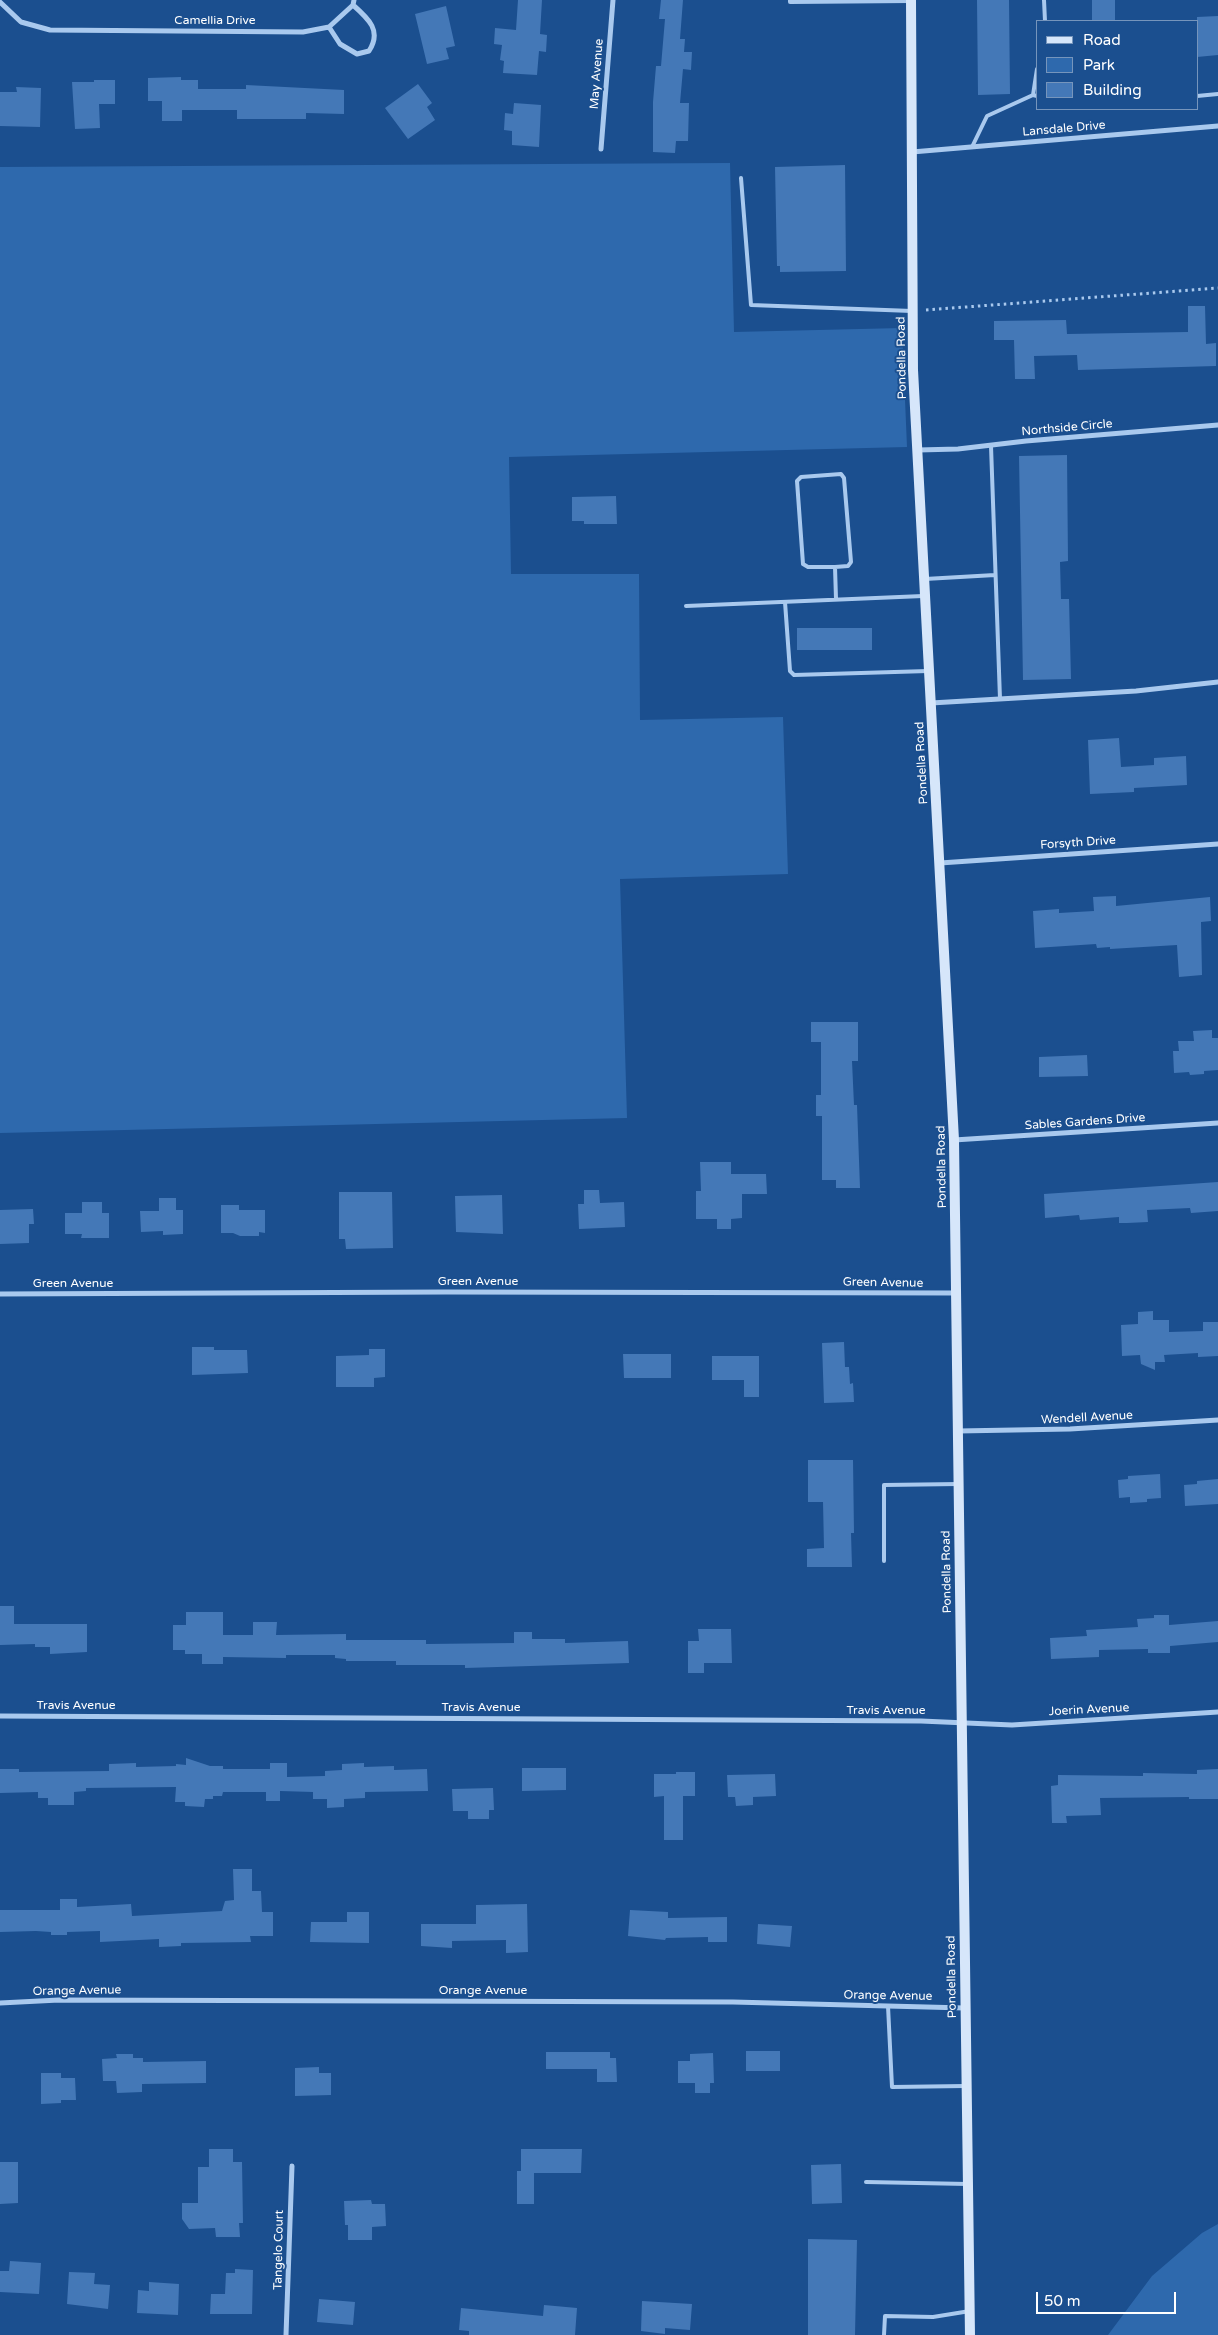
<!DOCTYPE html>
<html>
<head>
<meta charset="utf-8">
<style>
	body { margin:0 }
	#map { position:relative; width:1218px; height:2335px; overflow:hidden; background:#1b4f8f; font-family:"Varela Round",sans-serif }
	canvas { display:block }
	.legend { position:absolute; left:1036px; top:20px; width:162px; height:90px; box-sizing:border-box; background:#1b4f8f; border:1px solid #7695bc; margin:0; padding:6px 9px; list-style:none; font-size:15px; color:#fff }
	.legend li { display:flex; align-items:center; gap:10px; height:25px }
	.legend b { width:25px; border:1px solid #7695bc }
	.scale { position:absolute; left:1036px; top:2292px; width:140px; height:22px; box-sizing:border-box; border:2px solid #fff; border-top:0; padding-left:6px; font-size:15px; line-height:18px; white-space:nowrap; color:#fff; -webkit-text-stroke:4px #1b4f8f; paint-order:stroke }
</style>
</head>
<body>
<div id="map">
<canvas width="1218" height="2335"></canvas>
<ul class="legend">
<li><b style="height:6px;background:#d6e6fa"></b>Road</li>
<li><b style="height:14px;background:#2e69ad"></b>Park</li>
<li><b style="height:14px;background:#4478b7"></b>Building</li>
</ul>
<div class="scale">50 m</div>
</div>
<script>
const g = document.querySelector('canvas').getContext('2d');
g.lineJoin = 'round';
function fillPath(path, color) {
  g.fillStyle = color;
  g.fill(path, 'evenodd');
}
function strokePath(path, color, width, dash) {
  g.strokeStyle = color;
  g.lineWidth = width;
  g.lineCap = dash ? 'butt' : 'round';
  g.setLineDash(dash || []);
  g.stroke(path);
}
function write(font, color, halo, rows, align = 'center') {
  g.font = font + ' "Varela Round",sans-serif';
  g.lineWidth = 4;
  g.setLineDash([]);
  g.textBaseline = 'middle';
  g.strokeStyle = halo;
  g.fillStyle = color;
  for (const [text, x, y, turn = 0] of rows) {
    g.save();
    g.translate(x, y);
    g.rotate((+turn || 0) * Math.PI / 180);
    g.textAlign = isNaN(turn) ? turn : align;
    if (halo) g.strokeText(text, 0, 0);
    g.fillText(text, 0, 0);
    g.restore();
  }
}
fillPath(new Path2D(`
	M730,163L734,332L902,328L907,447L509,457L511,574H639L640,720L783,717L788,874L620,879L627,1118L0,1133V167Z
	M1218,2224V2335H1108L1152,2276L1202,2233Z`), '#2e69ad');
fillPath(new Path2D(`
	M518,0H542L540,34L547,35L546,52L539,51L537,75L503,73L504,61L500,60L502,45L494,44L495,28L516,30Z
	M661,0H683L680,39H685L684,52H692L691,70L683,69L680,103H689L688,141H676L675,153L653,152V102L656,66H661L665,19H659Z
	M977,0H1009L1010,94L978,95Z
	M1092,0H1115V21H1092Z
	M446,6L455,46L446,48L449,59L427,64L415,14Z
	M1218,16V55L1197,57V17Z
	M181,77V80H198V89H246V85L344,90V114L306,113V119H237V110H182V121H162V101H148V78Z
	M94,80H115V104H99L100,128L75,129L72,82H94Z
	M418,84L432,103L427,107L435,120L408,139L385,108Z
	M16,87L41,88L40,127L0,126V92H17Z
	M514,103L541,105L539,147L512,145V131L504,130L505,113L513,114Z
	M845,165L846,271L780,272V266H777L775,167Z
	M1188,306H1205L1206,344L1216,343V366L1078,370L1077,355L1034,356L1035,379H1015L1014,340H994V321L1066,320L1067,334L1188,332Z
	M1067,455L1068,561L1060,562L1061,599H1069L1071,679L1023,680L1019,456Z
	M616,496L617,524H584V521H572V497Z
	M797,628H872V650H797Z
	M1119,738L1121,767L1154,765V758L1186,756L1187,785L1134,788V792L1090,794L1088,740Z
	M1116,896V906L1210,897L1211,921L1201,922L1202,975L1179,977L1177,945L1110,949V947L1097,948L1096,944L1035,948L1033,911L1059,909V913L1094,911L1093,897Z
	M811,1022H858V1061H852L854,1105H857L860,1188H836V1180H822V1116H816V1095H821V1042H811Z
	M1212,1030V1038H1218V1070L1204,1071V1074L1190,1075L1189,1072L1174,1073L1173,1051H1179L1178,1041H1194L1193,1031Z
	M1087,1055L1088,1076L1039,1077V1057Z
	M700,1162H731V1174H766L767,1194H742V1218L731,1219V1229H717V1219H696V1191H701Z
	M1218,1182V1211L1191,1213L1190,1208L1147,1210L1148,1222L1127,1223H1119V1217L1080,1220L1079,1215L1045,1218L1044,1194Z
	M584,1190H599L600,1203L624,1202L625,1227L579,1229L578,1204H584Z
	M339,1192H392L393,1248L346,1249L345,1239H339Z
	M502,1195L503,1234L456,1232L455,1196Z
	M159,1198H176V1210H183V1234L163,1235V1231L141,1232L140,1211H159Z
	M82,1202H102V1213H109V1238H81L82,1234H65V1213H82Z
	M221,1205H239V1210H265V1233L259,1232V1236H240L233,1233H221Z
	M33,1209L34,1224H29V1243L0,1244V1210Z
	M1153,1311V1320H1169V1332L1203,1331V1322H1218V1356L1198,1357V1353L1164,1355L1165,1362H1155V1370L1141,1364L1140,1355L1122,1356L1121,1325L1138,1324V1312Z
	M844,1342L845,1367H849L850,1384L853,1383L854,1402L824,1403L822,1343Z
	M192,1347H214V1350H247L248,1373L192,1375Z
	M369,1349H385V1377L374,1378V1387H336V1356L369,1355Z
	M623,1354H671V1378H624Z
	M712,1356H759V1397H744V1380H712Z
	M808,1460H853L854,1533H851L852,1567H807V1549L824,1548L823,1502H808Z
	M1160,1474L1161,1498L1147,1499V1502L1130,1503V1497L1119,1498L1118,1480L1128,1479V1476Z
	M1218,1479V1504L1185,1506L1184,1485L1197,1484V1481Z
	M0,1606H14V1624H87V1652L50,1654V1647H35V1644L0,1645Z
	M186,1612H223V1635H253V1622H277L276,1635L346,1634V1640H426V1644L514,1643V1632H532V1639H565V1643L628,1641L629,1663L465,1668V1665H396V1661H346V1659L335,1658V1655H286V1658L223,1657V1664H202V1654H185V1650H173V1625H186Z
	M1154,1615H1169V1625L1218,1621V1642L1170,1646V1653H1148V1649L1099,1650V1657L1051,1659L1050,1638L1087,1636L1086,1630L1138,1627L1137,1619L1154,1618Z
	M698,1629H731L732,1663H704V1673H688V1641H699Z
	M186,1758L210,1766H223V1769H270V1763H287V1777L325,1776V1771L342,1770V1764L364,1763V1767L394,1766V1770L427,1769L428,1791L365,1792V1798L344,1799V1807L327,1808V1799H313V1792L280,1791V1801H266V1792H223L222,1796H213V1799H205L204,1807L185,1806V1802H175L176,1787L86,1788V1791L74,1792V1805H48V1798H38V1792L0,1793V1769H19V1772L109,1771V1764L136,1763V1767L176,1766V1764L186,1765Z
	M522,1768H566V1790L522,1791Z
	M1218,1769V1799H1189V1797L1100,1798L1101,1815L1066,1816L1067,1823H1052L1051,1786L1058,1785V1775L1143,1776V1773L1197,1774V1770Z
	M676,1772H695V1796H683V1840H664V1796L654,1797V1774H676Z
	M775,1774L776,1796L753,1797V1805L736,1806L735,1797H728L727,1775Z
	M493,1788L494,1810H489V1819H468V1811H453L452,1789Z
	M233,1869H252V1891H261L262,1912H273V1936H250L251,1942L181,1943V1946L159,1947V1939L100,1942V1931L67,1932V1935H51V1932L36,1931L0,1932V1910H60V1899H77V1907L131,1904L132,1916L222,1911L225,1901L234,1900Z
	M527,1904L528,1952L506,1953V1940L452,1941V1948L421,1946V1924H476V1905Z
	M630,1910L668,1912V1918L727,1917V1942H708V1937L666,1938L665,1940L628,1936Z
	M347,1912H369V1943L310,1942L311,1922H347Z
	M758,1924L792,1926L790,1947L757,1944Z
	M746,2051H780V2071H746Z
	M546,2052H610V2058H616L617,2082H597V2069H546Z
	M713,2053L714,2083H710V2093H695V2083H678V2061H690V2054Z
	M116,2054H133V2058H143V2062L206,2061V2083L142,2084V2092L117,2093L116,2081H103L102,2059L117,2058Z
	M319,2067V2073H331V2095L295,2096V2068Z
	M41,2073H61V2078H75L76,2100H61V2103L41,2104Z
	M209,2149H233V2162H242L243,2223H239L240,2237H216L215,2228L189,2229L182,2219V2203H198V2167H209Z
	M521,2149H582L581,2173H534V2204H517V2171H521Z
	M0,2162H18V2203L0,2204Z
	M841,2164L842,2203L812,2204L811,2165Z
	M371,2200L372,2204H385L386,2226L372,2227V2240H348V2225H345L344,2201Z
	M808,2239L857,2240L855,2335H808Z
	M10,2261L41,2263L39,2294L0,2292V2271H9Z
	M235,2269L253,2270L252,2314H210L211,2294H225L226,2273H235Z
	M69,2272L95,2273L94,2284L110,2285L108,2309L67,2304Z
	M149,2282L179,2284L178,2315L137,2313L138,2290L149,2291Z
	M319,2299L355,2302L353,2325L317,2322Z
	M642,2301L692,2304L690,2330L665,2328V2334L641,2331Z
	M544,2305L577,2308L575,2335H469V2331L459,2330L461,2308L543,2316Z`), '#4478b7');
strokePath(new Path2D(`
	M926,310L1218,288`), '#a9c9ee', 3, [2.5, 4]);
strokePath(new Path2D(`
	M790,0V2L910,1
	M1044,0L1045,21
	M1033,95L1037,69
	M1197,96L1218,94
	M972,147L987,116L1033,95L1037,96
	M741,178L751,305L912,311
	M991,446L1000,699
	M835,567H808L803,564L797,481L801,477L841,474L844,478L851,562L848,566L835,567L836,599
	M925,579L995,575
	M785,602L790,671L794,675L928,671
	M686,606L923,596
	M884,1561V1485L959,1484
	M888,2006L892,2087L965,2086
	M866,2182L968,2184
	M884,2335L885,2316L933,2317L970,2311`), '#a9c9ee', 4);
strokePath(new Path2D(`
	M0,2L21,22L50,30L303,32L329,27
	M329,27L340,44L357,54L369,51C382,31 369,19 353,5
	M329,27L353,5L354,0
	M601,149L613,0
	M912,152L1218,126
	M918,450L958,449L1026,441L1218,425
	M931,703L1136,691L1218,682
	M940,863L1218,844
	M954,1140L1218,1123
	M0,1294L446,1292L956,1293
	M958,1431L1070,1429L1218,1420
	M0,1716L921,1721L1012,1725L1218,1712
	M0,2003L59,2000L733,2002L965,2008
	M286,2335L292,2166`), '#a9c9ee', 5);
strokePath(new Path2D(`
	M911,0L913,370L954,1140L970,2335`), '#d6e6fa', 10);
write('12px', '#fff', '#1b4f8f', [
	["Camellia Drive",215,21],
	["May Avenue",597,74,-86],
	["Lansdale Drive",1064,129,-5],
	["Pondella Road",902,358,-91],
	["Northside Circle",1067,428,-5],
	["Pondella Road",922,763,-93],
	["Forsyth Drive",1078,843,-4],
	["Sables Gardens Drive",1085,1122,-4],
	["Pondella Road",942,1167,-91],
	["Green Avenue",478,1282],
	["Green Avenue",883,1283,1],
	["Green Avenue",73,1284],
	["Wendell Avenue",1087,1418,-3],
	["Pondella Road",947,1572,-91],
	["Travis Avenue",76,1706],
	["Travis Avenue",481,1708],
	["Joerin Avenue",1089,1710,-3],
	["Travis Avenue",886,1711],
	["Pondella Road",952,1977,-91],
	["Orange Avenue",77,1991,-1],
	["Orange Avenue",483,1991],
	["Orange Avenue",888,1996,1],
	["Tangelo Court",279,2250,-89]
]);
</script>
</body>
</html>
